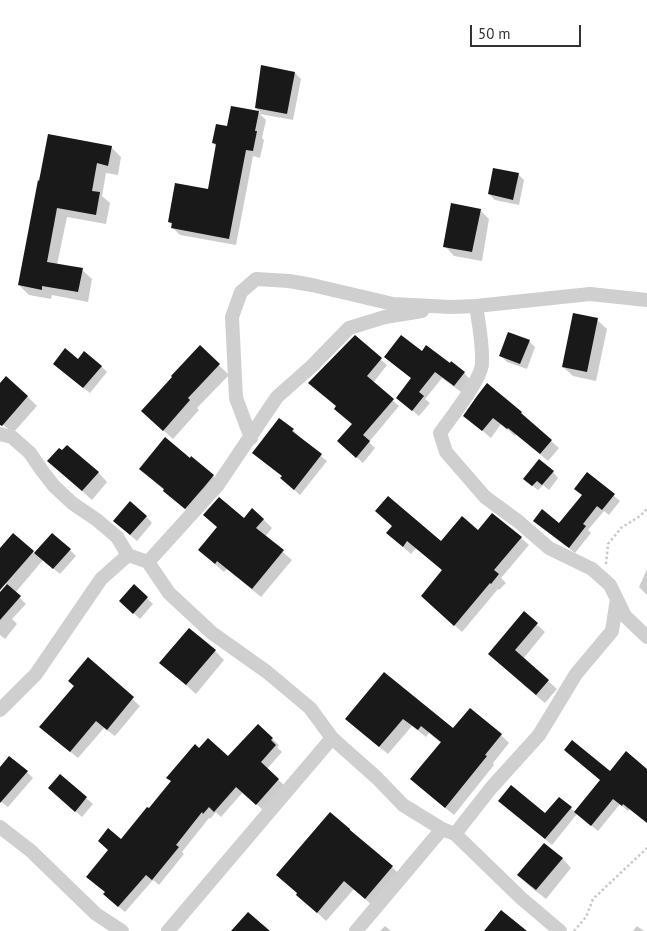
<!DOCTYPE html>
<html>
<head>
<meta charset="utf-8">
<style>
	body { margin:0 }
	#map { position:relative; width:647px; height:931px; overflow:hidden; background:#fff; font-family:"PT Sans",sans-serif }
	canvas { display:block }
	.scale { position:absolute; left:470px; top:25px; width:111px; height:22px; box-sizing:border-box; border:2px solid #323232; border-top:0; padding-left:6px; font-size:15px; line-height:18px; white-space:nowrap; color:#323232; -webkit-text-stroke:4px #fff; paint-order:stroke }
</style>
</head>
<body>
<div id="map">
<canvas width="647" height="931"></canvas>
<div class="scale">50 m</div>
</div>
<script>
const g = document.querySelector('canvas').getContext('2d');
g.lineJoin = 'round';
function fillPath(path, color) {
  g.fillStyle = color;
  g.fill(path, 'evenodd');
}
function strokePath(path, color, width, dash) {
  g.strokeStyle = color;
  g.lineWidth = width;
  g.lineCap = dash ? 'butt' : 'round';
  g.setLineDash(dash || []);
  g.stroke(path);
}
fillPath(new Path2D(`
	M295,73L301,79L293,120L260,114L266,120L262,138L264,140L260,158L253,156L236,245L180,235L173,228V226L169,222L209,191L217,147L213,143L228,127L232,107L261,113L256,108Z
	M111,147L121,157L118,175L106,173L102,196L110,203L106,224L67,217L57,265L82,270L92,279L88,302L52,295L51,299L29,295L19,285L39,182Z
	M518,174L524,180L519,205L495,200L489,194Z
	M480,210L489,219L482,261L454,256L445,246Z
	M597,320L607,329L596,381L573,376L563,367Z
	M355,337L387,365L373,383L399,406L369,442L375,448L363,463L345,447L353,424Z
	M529,341L535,347L527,369L507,362L501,356Z
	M200,347L229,375L197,408L199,410L173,439L152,420Z
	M422,353L450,365L464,373L470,379L461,392L442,378L425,399L430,403L419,416L397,398L412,379L392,363Z
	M79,360L101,366L107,372L90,393L60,369Z
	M0,385L27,396L37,406L13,433L0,422Z
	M521,413L528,421L559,448L548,461L516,434L515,436L501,424L491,438L465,416Z
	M293,430L299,436L298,437L327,461L300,495L281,478L283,477L253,453Z
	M191,459L213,476L221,484L193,516L140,469Z
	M49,461L98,472L107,482L92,500Z
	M553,472L558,478L549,490L543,485L538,490L530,484Z
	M588,474L620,501L609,515L604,511L588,530L591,533L575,553L540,526L560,525L583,496Z
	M146,516L152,523L137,541L121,527Z
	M263,519L272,528L265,537L292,560L261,597L227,569L224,572L209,559L218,528L244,520Z
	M478,532L521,538L529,545L501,578L506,583L499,590L498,589L462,632L430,603L443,571L416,548L411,554L388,533L441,543Z
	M13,535L35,554L70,550L76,556L60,574L43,560L15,593L26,604L12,619L17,624L5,639L0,635V594L8,585L0,578V555Z
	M647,569V595L639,587Z
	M134,586L153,604L140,619L127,607Z
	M524,613L545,632L523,659L557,689L545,703L527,688L489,654Z
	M215,651L224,660L196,694L161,663Z
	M88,659L140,706L115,736L104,728L78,758L48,734L75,686Z
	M384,674L453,730L470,709L501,735L509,743L493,763L494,765L454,815L420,787L412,779L441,743L429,733L426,737L412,726L388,754L355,727L347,719Z
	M258,726L279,745L277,747L282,752L267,769L285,786L263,810L243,792L221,817L216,812L210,819L209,818L182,852L184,854L159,885L153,880L125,912L111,900L121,841L149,810L199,750L228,758Z
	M565,750L610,772L647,771V822L630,809L628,811L620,804L598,831L577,814L552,845L499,801L545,815L571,808L575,812L601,780Z
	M0,769L27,772L33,778L8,807L0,801Z
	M60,776L93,804L82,817L56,794Z
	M562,858L571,868L546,899L528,885L519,875Z
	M392,867L401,876L374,907L354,889L326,921L307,903L299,894Z
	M385,926L391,931H380Z
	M637,926L644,931H633Z`), '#0003');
fillPath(new Path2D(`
	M261,65L295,72L287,114L255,108Z
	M231,106L259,111L255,131H257L253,151L246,150L229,239L171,228L172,223L168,222L175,183L208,189L216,144L212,143L216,124L227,126Z
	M48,134L112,146L108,166L97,163L92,191L100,192L96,215L57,208L47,262L83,268L78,292L42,286V290L18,285L38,180L39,181Z
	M493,168L519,173L513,200L488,194Z
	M451,203L481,209L472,252L443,247Z
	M573,313L598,318L587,372L562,367Z
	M508,332L530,340L520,364L499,356Z
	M355,335L382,358L367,376L394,399L363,435L370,441L356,458L337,441L352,424L334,409L336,406L308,383Z
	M401,335L422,351L426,345L450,363L451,361L465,372L454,386L435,372L419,392L424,396L412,411L396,398L411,378L384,357Z
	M200,345L220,364L188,398L190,400L163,431L141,411L172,377L171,376Z
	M65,348L78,359L84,351L102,366L83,388L53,364Z
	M6,376L28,396L2,426L0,425V383Z
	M487,383L522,412L521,413L552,440L540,454L508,428L507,429L493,418L482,431L463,416L477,396Z
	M279,418L294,429L292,431L322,454L294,490L280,478L282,476L252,453Z
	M165,437L190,458L191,456L214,475L205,486L185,509L163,491L164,489L139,469Z
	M67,445L99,472L82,491L47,461L59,448L62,450Z
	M539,459L554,471L542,485L537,481L532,486L523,479Z
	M587,472L615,494L602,510L597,506L583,524L586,526L569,548L533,521L542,509L559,523L582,495L574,489Z
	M388,496L441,541L462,516L478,530L492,513L522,537L494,570L499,574L491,584L490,583L454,626L421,596L442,570L407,541L403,547L386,533L392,526L375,511Z
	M219,497L244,518L252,508L264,519L256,528L284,550L252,589L217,561L215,564L198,550L217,527L203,515Z
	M130,501L147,516L130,535L113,521Z
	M13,533L34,551L0,590V548Z
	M52,533L71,549L53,569L34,553Z
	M7,584L21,596L0,620V592Z
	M134,584L148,597L133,614L119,601Z
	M524,611L538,623L515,650L549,680L536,695L488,654Z
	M189,628L216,650L186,685L159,663Z
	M88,657L134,697L107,730L96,721L70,752L39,727L74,686L68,681Z
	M384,672L453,728L470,708L502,734L485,755L487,756L445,808L410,779L441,742L421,726L418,730L403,719L379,747L345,719Z
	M258,724L273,738L271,740L276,745L261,762L279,779L256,805L236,787L214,812L209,807L203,814L202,812L176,845L179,847L152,880L146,875L118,907L103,894L105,892L86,877L108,850L98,841L108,828L121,839L147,807L149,808L171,781L166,778L195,744L199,748L208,738L228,756Z
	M572,740L610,771L626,751L647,769V823L623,804L622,806L613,799L591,826L574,812L600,780L564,750Z
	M9,756L28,771L0,803V767Z
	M60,774L87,797L75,812L48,788Z
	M511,785L545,813L559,797L572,807L545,839L498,801Z
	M330,812L350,829V830L393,866L365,899L344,881L317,913L296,895L297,893L276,875Z
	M544,843L563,858L536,890L517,875Z
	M501,910L527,931H484Z
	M248,912L270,931H231Z`), '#191919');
strokePath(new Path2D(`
	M606,564L608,544L621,528L640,516L647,509
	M574,931L586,917L593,899L647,848`), '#c9c9c9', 2.5, [2.5, 2.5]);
strokePath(new Path2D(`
	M476,306C479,325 483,345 482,364C481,380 450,419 440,433L446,452L485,497L519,522L549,548L592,569L610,585L625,616L647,637
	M0,434L12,437L30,453L43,472L54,486L72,503L97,520L117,537L128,555
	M251,438L236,398L232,317L241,292L256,279L289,281L312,285L393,304L451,307L476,306L590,294L647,300
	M148,562L217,486L277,397L312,366L349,328L385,317L422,311
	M0,710L36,674L101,579L128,555L148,562L169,593L212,633L267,672L310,708L332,738L377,778L403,805L442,829L455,834L521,898L560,931
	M0,827L31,851L96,914L122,931
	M455,834L491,788L539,735L576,674L612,631L616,605L617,600
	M168,931L332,738
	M356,931L442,829`), '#cfcfcf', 14);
</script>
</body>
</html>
